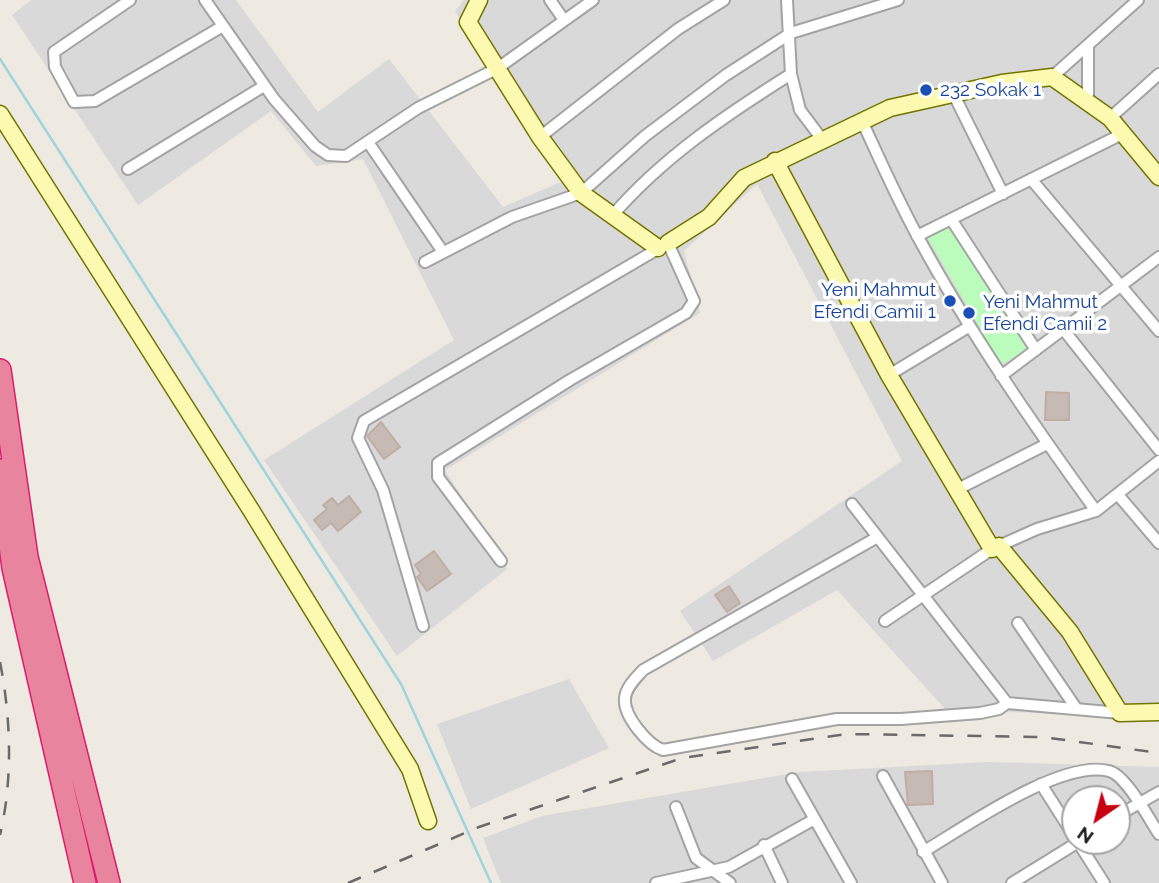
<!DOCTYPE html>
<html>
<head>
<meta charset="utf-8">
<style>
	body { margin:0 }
	#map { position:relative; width:1159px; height:883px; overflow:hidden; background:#eee9e1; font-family:Raleway,sans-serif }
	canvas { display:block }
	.north { position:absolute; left:1061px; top:785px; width:70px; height:70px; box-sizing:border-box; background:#fff; border:2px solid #a4a4a4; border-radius:50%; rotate:215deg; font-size:19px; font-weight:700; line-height:28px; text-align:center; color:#1c1c1c }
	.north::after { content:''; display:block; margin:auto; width:24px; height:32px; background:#c8000e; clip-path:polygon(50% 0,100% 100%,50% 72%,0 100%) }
</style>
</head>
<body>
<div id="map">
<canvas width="1159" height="883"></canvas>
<div class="north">N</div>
</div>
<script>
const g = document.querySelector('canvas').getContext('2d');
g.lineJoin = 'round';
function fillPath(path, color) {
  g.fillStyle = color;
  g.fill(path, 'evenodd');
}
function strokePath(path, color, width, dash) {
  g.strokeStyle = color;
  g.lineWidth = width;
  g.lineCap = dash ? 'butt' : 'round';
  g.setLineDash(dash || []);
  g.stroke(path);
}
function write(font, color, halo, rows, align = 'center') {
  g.font = font + ' Raleway,sans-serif';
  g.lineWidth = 7;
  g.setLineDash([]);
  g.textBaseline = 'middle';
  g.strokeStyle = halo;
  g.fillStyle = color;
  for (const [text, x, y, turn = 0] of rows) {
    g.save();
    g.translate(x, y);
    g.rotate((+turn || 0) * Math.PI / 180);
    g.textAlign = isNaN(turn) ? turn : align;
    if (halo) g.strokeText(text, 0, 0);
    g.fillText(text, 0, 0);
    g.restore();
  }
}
fillPath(new Path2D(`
	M31,0H236L318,112L389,59L503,207L563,181L455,11L464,0H1159V717L946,710L837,590L713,661L680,611L902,461L757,184L684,251L700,313L445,470L507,569L397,656L264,460L454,340L363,159L316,166L271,111L138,205L12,15Z
	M569,679L609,748L471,809L437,724Z
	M988,762L1159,767V883H501L483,838L542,816L799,772ZM1075,799H1117V841H1075Z`), '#dad9d9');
fillPath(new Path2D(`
	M949,226L1029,348L1001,365L928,238Z`), '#bbfbbb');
strokePath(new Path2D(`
	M0,59L401,684L491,883`), '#9fd4de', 2.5);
const building = new Path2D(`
	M1046,392L1069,393V420H1045Z
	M381,422L400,447L384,459L367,436Z
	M349,496L361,512L338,531L331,523L322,530L314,520L327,509L323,505L332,498L338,505Z
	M434,551L451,574L427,591L417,577L421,574L415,565Z
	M729,586L740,603L727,612L715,595Z
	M932,771L933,804L908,805L905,772Z`);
fillPath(building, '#c6bab4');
strokePath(building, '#c0aea3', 2);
const street = new Path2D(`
	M130,0L54,52L55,67L74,102L95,101L223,26
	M205,0L274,99L315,146L328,155L346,156L418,108L498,68L593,0
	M550,0L564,20
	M787,0L791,74L800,110L821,138
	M1052,77L1138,0
	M953,93L1003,194
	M1088,103V45
	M1110,118L1159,74
	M862,121C880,160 897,199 918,237C970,333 1032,423 1096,511
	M540,137L678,29L724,0
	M368,142L443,252
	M128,169L264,86
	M1031,179L1159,331
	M612,216C663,157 726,115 791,74
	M951,219L1036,350
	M917,236L1122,134
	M425,262L512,217L581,193L645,136L726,75L791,33L898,0
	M1063,329L1159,450
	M889,375L970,326
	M1001,376L1159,257
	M956,490L1047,444
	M1119,496L1159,543
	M852,504L1007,703L1120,713
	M876,538L643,670C636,678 626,687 625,698C623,716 648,745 663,750L837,719H901L980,713L999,709L1007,703
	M885,621L992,549L1037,529L1096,511L1159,461
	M1018,623L1076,708
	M423,626L383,490L358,438L364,421L668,243L694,301L686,313L570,380L438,463V477L501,561
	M883,776L942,883
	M792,779L851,883
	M1041,784L1104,883
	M676,807L696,858L730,883
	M1117,816L1159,792
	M764,845L782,883
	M923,852C965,827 1061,759 1109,771C1126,775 1149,819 1159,834
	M656,883L729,867L813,820
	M1012,883L1080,841`);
const secondary = new Path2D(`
	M479,0L468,22L540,137L581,193L658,248
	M0,114L251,510L410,769L428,821
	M775,161L889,375L992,549
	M668,243L709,217L744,178L890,108L1002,83L1052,77L1110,118L1159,177
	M999,546L1070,632L1120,713L1159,712`);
const highway = new Path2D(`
	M0,370L27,557L109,883
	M0,470L13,568L85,883`);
strokePath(street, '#a3a3a3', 14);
strokePath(secondary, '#717500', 19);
strokePath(highway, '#dd1c6c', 24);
strokePath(street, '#fff', 10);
strokePath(secondary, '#fcfab1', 16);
strokePath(highway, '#e9849e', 21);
strokePath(new Path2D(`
	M0,662C11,718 13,780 0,835
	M348,883L479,827L682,758L847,734L1043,737L1159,753`), '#6a6a6a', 2.5, [14, 14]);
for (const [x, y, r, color] of [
	[926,90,7,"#1a4fb4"],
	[950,301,7,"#1a4fb4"],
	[969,313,7,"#1a4fb4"]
]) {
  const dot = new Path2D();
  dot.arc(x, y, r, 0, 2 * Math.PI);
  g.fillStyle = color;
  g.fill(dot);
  strokePath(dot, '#fff', 2.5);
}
write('19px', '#164399', '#fff', [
	["232 Sokak 1",940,90],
	["Yeni Mahmut",936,290,"right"],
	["Efendi Camii 1",936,312,"right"],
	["Yeni Mahmut",983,302],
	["Efendi Camii 2",983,324]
], 'left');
</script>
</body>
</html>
